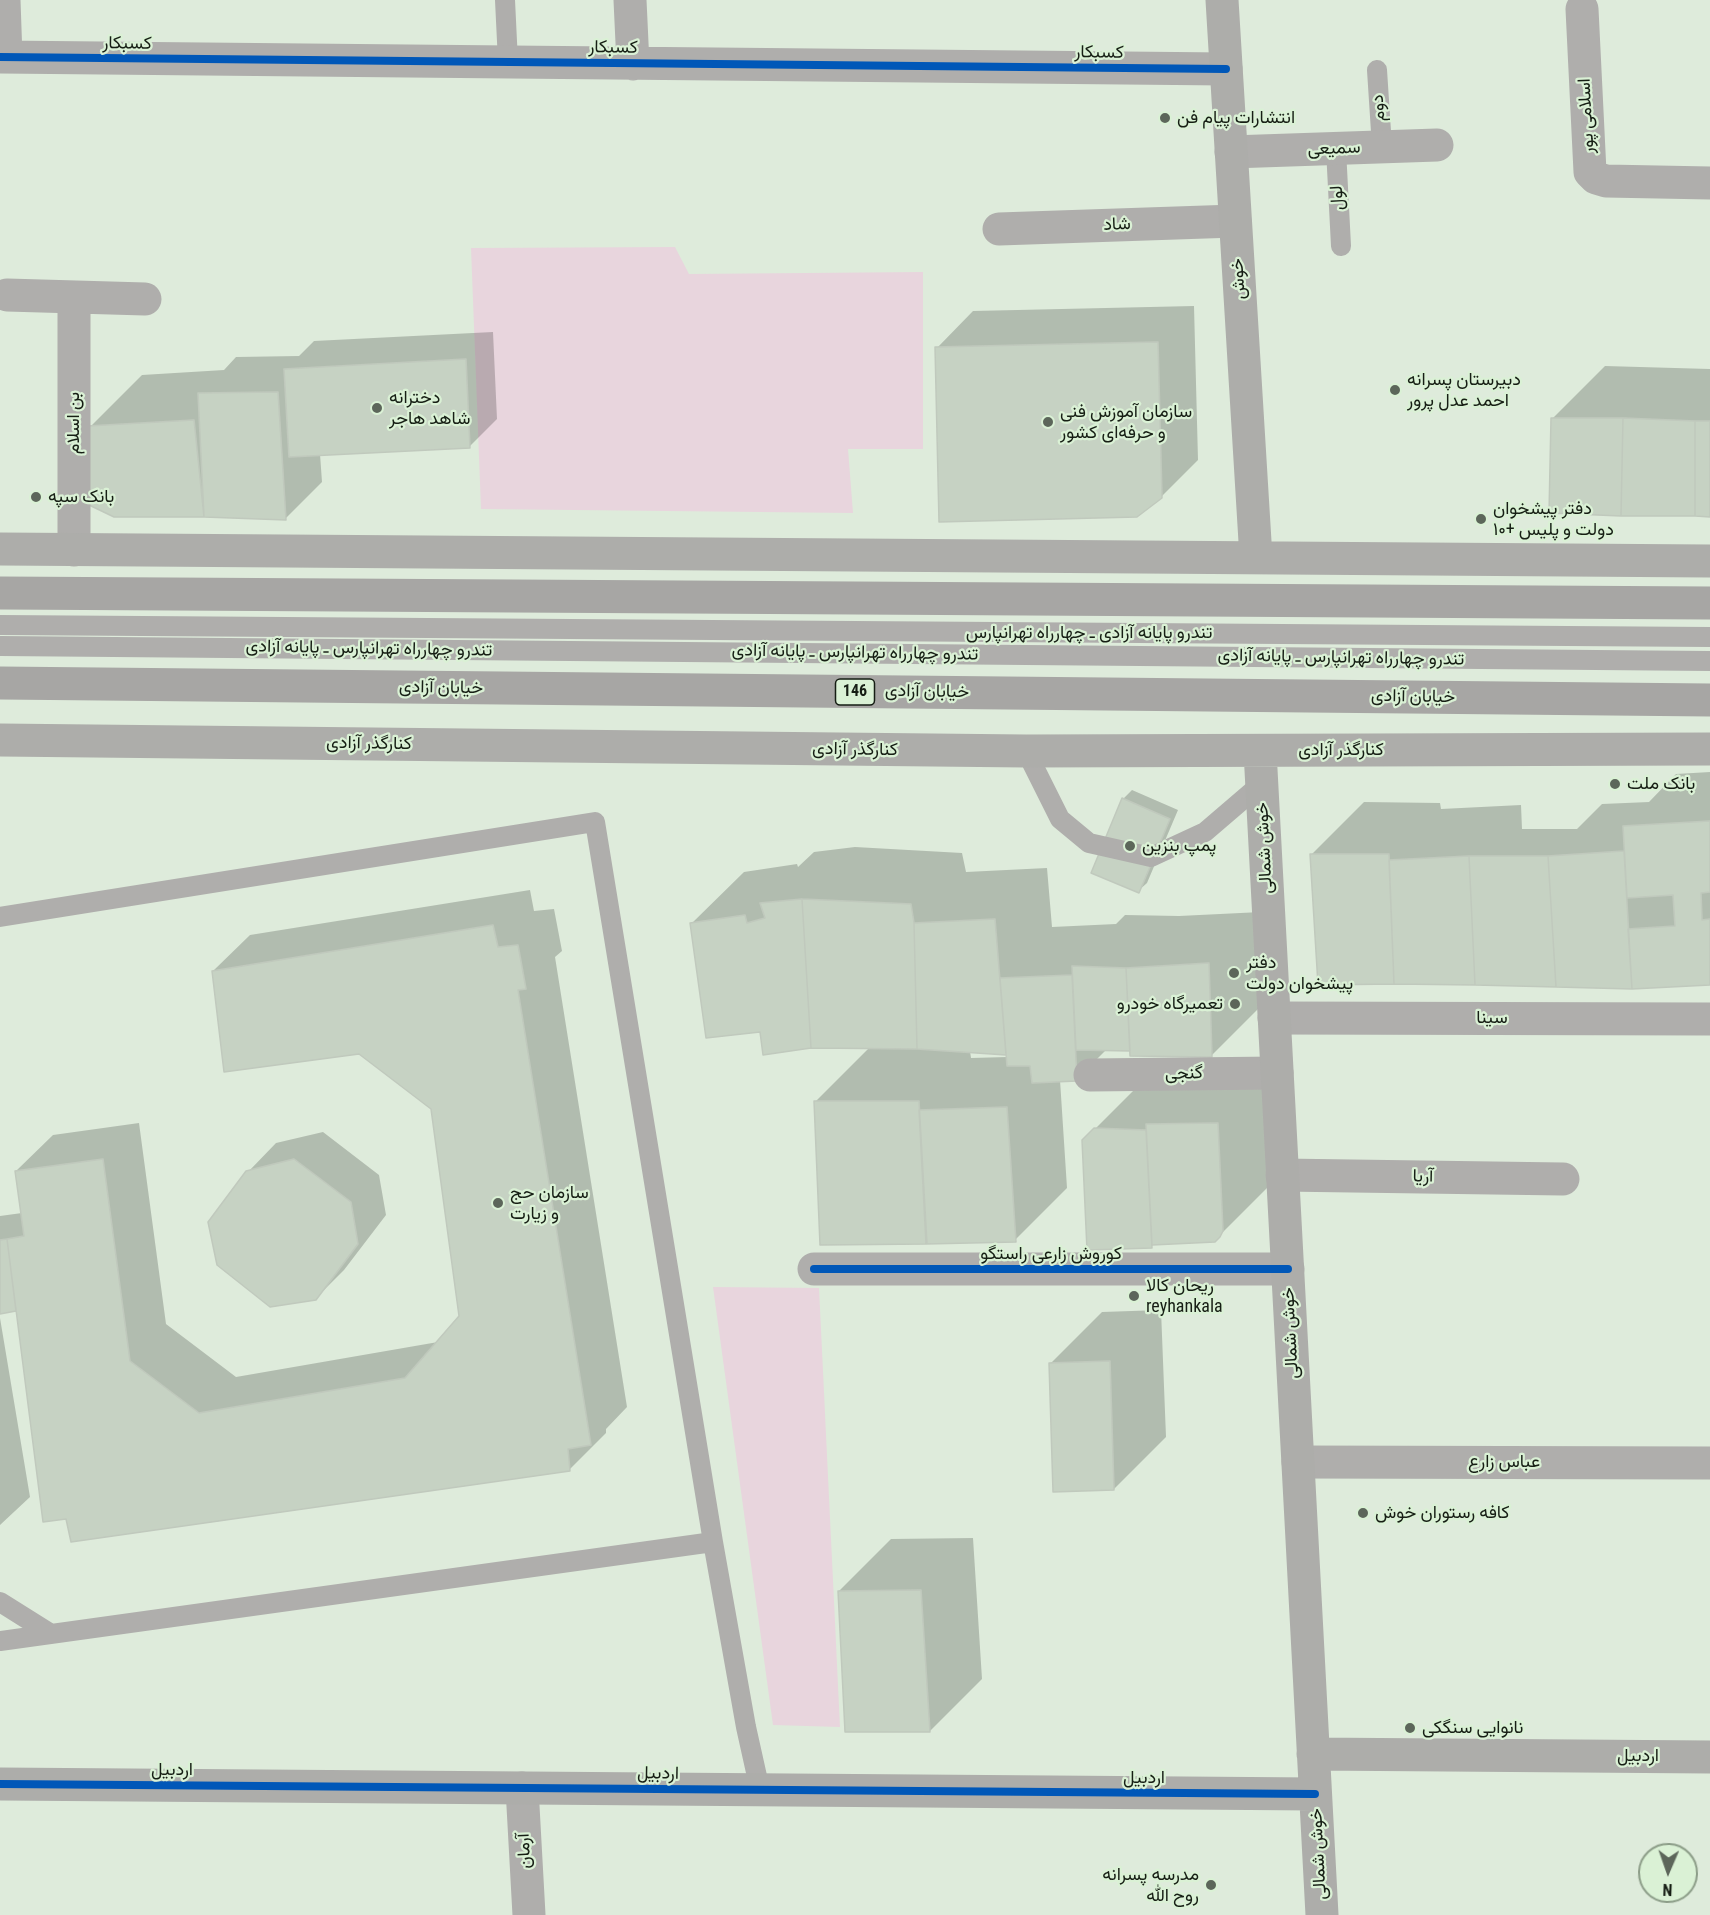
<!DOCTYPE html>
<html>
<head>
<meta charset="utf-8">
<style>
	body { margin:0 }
	#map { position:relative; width:1710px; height:1915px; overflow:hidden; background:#deebdb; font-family:"Roboto Condensed",sans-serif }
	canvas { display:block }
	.north { position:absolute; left:1638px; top:1843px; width:60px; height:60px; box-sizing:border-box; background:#daf1d5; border:2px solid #8c9d88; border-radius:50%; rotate:182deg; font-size:16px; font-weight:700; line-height:24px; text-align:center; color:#161e14 }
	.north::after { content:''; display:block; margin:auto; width:21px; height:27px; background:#5c665a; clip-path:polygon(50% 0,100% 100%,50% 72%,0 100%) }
</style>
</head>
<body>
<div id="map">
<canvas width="1710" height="1915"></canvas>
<div class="north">N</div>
</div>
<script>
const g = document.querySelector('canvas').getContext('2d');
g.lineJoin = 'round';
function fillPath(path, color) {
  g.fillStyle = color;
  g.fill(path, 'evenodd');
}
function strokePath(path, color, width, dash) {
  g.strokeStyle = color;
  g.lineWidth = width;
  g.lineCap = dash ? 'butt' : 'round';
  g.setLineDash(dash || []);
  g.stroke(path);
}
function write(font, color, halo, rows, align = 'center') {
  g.font = font + ' "Roboto Condensed",Vazirmatn,sans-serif';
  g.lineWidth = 4.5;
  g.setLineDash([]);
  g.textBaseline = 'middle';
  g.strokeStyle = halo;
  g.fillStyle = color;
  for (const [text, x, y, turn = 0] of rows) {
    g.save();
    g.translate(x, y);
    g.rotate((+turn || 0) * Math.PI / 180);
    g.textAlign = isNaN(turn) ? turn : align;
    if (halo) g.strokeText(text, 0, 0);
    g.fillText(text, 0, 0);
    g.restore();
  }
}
fillPath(new Path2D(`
	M675,247L689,274L923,272V449H848L853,513L481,509L471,248Z
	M713,1287L819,1288L840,1727L773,1725Z`), '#e8d5dd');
fillPath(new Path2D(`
	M1194,306L1198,460L1161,497L937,348L973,311Z
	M493,332L497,419L469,447L320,454L322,482L285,519L204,516L90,427L142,375L224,370L236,357L299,356L314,341Z
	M1605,366L1710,369V515L1553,418Z
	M1710,772V983L1312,854L1364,802L1440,803L1441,809L1521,805L1522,829H1577L1602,804L1649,802L1676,774Z
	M1132,790L1178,810L1147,883L1138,891L1123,799Z
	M855,847L962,853L966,872L1047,868L1052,927L1116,924L1125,915L1179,916L1261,912L1264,1003L1212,1055L1107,1049L1076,1080H1060L1067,1188L1015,1240L816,1101L870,1047L761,1030L691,924L744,872L797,864L798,867L814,852ZM970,1051L1007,1053L1008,1057L971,1058Z
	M530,890L534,911L554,909L562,951L555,957L627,1407L606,1429V1433L569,1470L72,1540L17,1309L0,1312V1216L22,1213L16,1171L53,1135L139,1123L166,1324L236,1377L438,1342L461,1317L432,1108L359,1053L213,971L250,935Z
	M1270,1071L1272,1183L1219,1236L1155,1243L1151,1247L1084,1140L1147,1077Z
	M323,1132L379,1175L386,1215L344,1270L316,1298L248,1172L276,1143Z
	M1161,1310L1166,1437L1114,1489L1050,1364L1102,1312Z
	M0,1318L30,1497L0,1525Z
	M973,1538L982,1679L930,1731L839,1591L891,1539Z`), '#0003');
const building = new Path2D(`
	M1158,342L1162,498L1137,517L939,522L935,347Z
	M466,359L470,448L289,457L284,369Z
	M278,392L286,520L204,517L198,393Z
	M1551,418H1623L1621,516L1549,513Z
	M1623,418L1695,421V516H1621Z
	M194,420L204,517H114L89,505L88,426Z
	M1695,421H1710V517L1695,516Z
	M1122,798L1170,819L1139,893L1091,873Z
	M1710,821V892L1701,893L1702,920L1710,919V985L1632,989L1628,929L1675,926L1673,895L1627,898L1623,826Z
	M1624,851L1632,989L1556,987L1548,856Z
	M1310,854H1389L1394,984L1318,985Z
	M1469,856L1475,985L1394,984L1389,860Z
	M1469,856H1548L1556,987L1475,985Z
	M802,899L911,904L914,923L917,1049L811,1048Z
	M802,899L811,1048L763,1055L760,1032L706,1038L690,923L745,915L747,923L765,918L760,903Z
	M995,919L1006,1055L917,1049L914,923Z
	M493,925L498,947L518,945L526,989L518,990L591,1445L568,1449L570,1471L71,1542L66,1519L43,1522L7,1239L24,1236L15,1171L103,1159L130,1361L199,1413L405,1378L459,1316L431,1109L359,1054L224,1072L212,971Z
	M1209,963L1212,1057L1130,1056L1126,968Z
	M1072,966L1126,968L1130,1051L1076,1050Z
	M1072,975L1077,1081L1032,1083L1030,1066H1007L1000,978Z
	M814,1101H919L927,1244L820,1245Z
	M1007,1107L1016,1242L926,1244L919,1110Z
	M1218,1123L1223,1231L1220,1237L1215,1242L1152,1245L1146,1124Z
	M1094,1128L1146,1130L1152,1248L1087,1250L1082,1140Z
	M294,1159L351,1202L358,1244L316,1300L270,1307L217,1265L208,1222L246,1171Z
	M7,1239L16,1311L0,1314V1240Z
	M1110,1361L1114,1490L1053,1492L1049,1363Z
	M921,1590L930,1732H845L838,1591Z`);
fillPath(building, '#c6d2c3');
strokePath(building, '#c0c9bd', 1.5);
strokePath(new Path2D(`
	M505,0L508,62
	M1377,70L1382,147
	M1336,149L1341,246
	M0,625L1710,637
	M0,646L1710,661
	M1026,751L1060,819L1089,843L1151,857L1205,832L1261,784
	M0,917L595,822L713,1542L746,1727L760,1790
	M0,1602L51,1634
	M0,1641L713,1542`), '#afaeac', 20);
strokePath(new Path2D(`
	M4,0L6,57
	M630,0L633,64
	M1582,9L1590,172L1596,178L1606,181L1710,183
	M0,57L1226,69
	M1231,152L1437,145
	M999,229L1235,221
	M7,295L145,299
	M74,297V550
	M1274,1018L1710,1019
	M1090,1075L1277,1073
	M1282,1175L1563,1179
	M814,1269H1288
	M1298,1462L1710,1463
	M522,1788L529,1915`), '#afaeac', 33);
strokePath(new Path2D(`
	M1222,0L1256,558
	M0,549L1710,561
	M0,740L1026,751L1710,749
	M1260,751L1322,1915
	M1313,1754L1710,1757
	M0,1784L1315,1794`), '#adadaa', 33);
strokePath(new Path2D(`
	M0,593L1710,603
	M0,683L1710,700`), '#a7a6a4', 33);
strokePath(new Path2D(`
	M0,57L1226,69
	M814,1269H1288
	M0,1784L1315,1794`), '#0057b8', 8);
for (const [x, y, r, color] of [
	[1165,118,6,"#5c665a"],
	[1395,390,6,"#5c665a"],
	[377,408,6,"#5c665a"],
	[1048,422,6,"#5c665a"],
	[36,497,6,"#5c665a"],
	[1481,519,6,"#5c665a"],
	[1615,784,6,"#5c665a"],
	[1130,846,6,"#5c665a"],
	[1234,973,6,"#5c665a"],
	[1235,1004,6,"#5c665a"],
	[498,1203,6,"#5c665a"],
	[1134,1296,6,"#5c665a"],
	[1363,1513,6,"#5c665a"],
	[1410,1728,6,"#5c665a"],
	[1211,1885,6,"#5c665a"]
]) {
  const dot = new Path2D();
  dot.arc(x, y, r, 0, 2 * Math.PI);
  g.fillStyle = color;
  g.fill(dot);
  strokePath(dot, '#daf1d5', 2);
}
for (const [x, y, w] of [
	[855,692,39]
]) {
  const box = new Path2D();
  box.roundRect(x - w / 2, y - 13, w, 26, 4.5);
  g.fillStyle = '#daf1d5';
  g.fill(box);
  strokePath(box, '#161e14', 1.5);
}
write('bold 16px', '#161e14', null, [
	["146",855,692]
]);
write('18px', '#161e14', '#daf1d5', [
	["کسبکار",127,44,1],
	["کسبکار",613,48,1],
	["کسبکار",1099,53,1],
	["دوم",1379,108,-94],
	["اسلامی پور",1587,116,-93],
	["سمیعی",1334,149,-2],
	["لول",1338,198,-93],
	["شاد",1117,225,-2],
	["خوش",1239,279,-94],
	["بن اسلام",74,423,-90],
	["تندرو پایانه آزادی ـ چهارراه تهرانپارس",1089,633],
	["تندرو چهارراه تهرانپارس ـ پایانه آزادی",369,649,1],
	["تندرو چهارراه تهرانپارس ـ پایانه آزادی",855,653,1],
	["تندرو چهارراه تهرانپارس ـ پایانه آزادی",1341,658,1],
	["خیابان آزادی",441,688,1],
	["خیابان آزادی",927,692,1],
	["خیابان آزادی",1413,697,1],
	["کنارگذر آزادی",369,744,1],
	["کنارگذر آزادی",855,750,1],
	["کنارگذر آزادی",1341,750],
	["خوش شمالی",1265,848,-93],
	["سینا",1492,1018],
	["گنجی",1184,1074,-1],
	["آریا",1423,1177,1],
	["کوروش زارعی راستگو",1051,1254],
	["خوش شمالی",1291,1333,-93],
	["عباس زارع",1504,1462],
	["اردبیل",1638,1756],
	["اردبیل",172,1770],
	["اردبیل",658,1774,1],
	["اردبیل",1144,1778],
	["آرمان",525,1851,-93],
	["خوش شمالی",1319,1854,-93]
]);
write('18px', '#161e14', '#daf1d5', [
	["انتشارات پیام فن",1177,118],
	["دبیرستان پسرانه",1407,380],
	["احمد عدل پرور",1407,401],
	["دخترانه",389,398],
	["شاهد هاجر",389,419],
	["سازمان آموزش فنی",1060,412],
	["و حرفه‌ای کشور",1060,433],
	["بانک سپه",48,497],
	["دفتر پیشخوان",1493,509],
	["دولت و پلیس +۱۰",1493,530],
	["بانک ملت",1627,784],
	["پمپ بنزین",1142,846],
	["دفتر",1246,963],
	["پیشخوان دولت",1246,984],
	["تعمیرگاه خودرو",1223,1004,"right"],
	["سازمان حج",510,1193],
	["و زیارت",510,1214],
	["ریحان کالا",1146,1286],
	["reyhankala",1146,1307],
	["کافه رستوران خوش",1375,1513],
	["نانوایی سنگکی",1422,1728],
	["مدرسه پسرانه",1199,1875,"right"],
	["روح الله",1199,1896,"right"]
], 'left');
</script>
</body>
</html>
